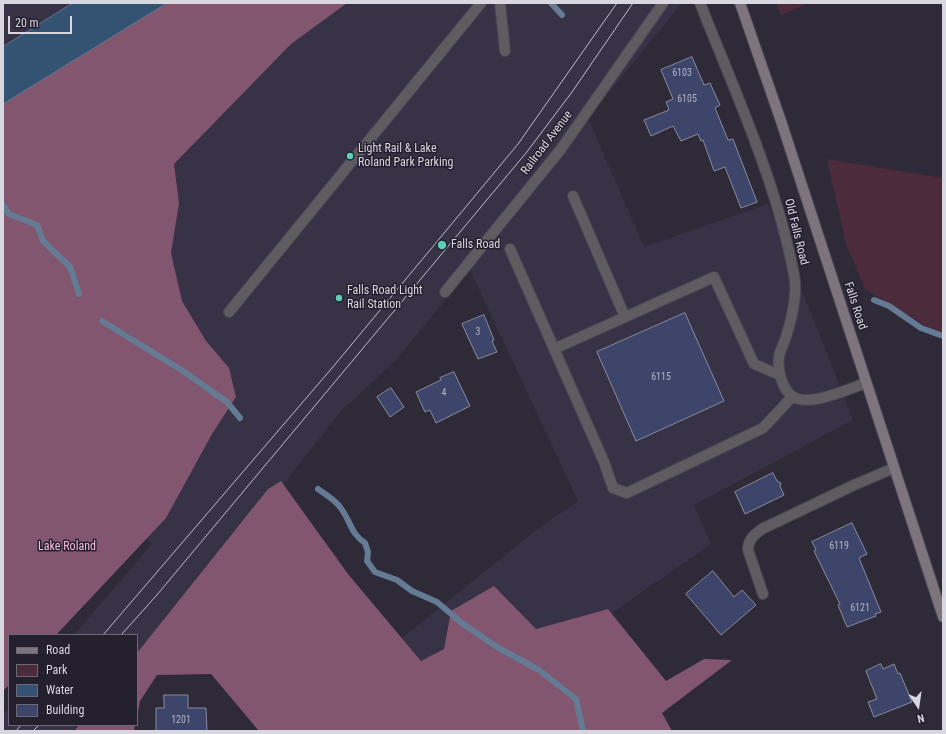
<!DOCTYPE html>
<html>
<head>
<meta charset="utf-8">
<style>
	body { margin:0 }
	#map { position:relative; width:946px; height:734px; overflow:hidden; background:#2e2a38; font-family:"Roboto Condensed",sans-serif }
	canvas { display:block }
	.frame { position:absolute; inset:0; border:4px solid #d8d6df; pointer-events:none }
	.legend { position:absolute; left:8px; top:634px; width:130px; height:92px; box-sizing:border-box; background:#24202e; border:1px solid #6c6975; margin:0; padding:5px 7px; list-style:none; font-size:12px; color:#d8d6df }
	.legend li { display:flex; align-items:center; gap:8px; height:20px }
	.legend b { width:20px; border:1px solid #6c6975 }
	.north { position:absolute; left:898px; top:686px; width:40px; height:40px; -webkit-text-stroke:3px #24202e; paint-order:stroke; rotate:167deg; font-size:11px; font-weight:700; line-height:16px; text-align:center; color:#d8d6df }
	.north::after { content:''; display:block; margin:auto; width:14px; height:18px; background:#d8d6df; clip-path:polygon(50% 0,100% 100%,50% 72%,0 100%) }
	.scale { position:absolute; left:8px; top:16px; width:64px; height:18px; box-sizing:border-box; border:2px solid #d8d6df; border-top:0; padding-left:5px; font-size:12px; line-height:14px; white-space:nowrap; color:#d8d6df; -webkit-text-stroke:3px #24202e; paint-order:stroke }
</style>
</head>
<body>
<div id="map">
<canvas width="946" height="734"></canvas>
<div class="frame"></div>
<ul class="legend">
<li><b style="height:5px;background:#7d747e"></b>Road</li>
<li><b style="height:11px;background:#4c2b3d"></b>Park</li>
<li><b style="height:11px;background:#345373"></b>Water</li>
<li><b style="height:11px;background:#3d456b"></b>Building</li>
</ul>
<div class="north">N</div>
<div class="scale">20 m</div>
</div>
<script>
const g = document.querySelector('canvas').getContext('2d');
g.lineJoin = 'round';
function fillPath(path, color) {
  g.fillStyle = color;
  g.fill(path, 'evenodd');
}
function strokePath(path, color, width, dash) {
  g.strokeStyle = color;
  g.lineWidth = width;
  g.lineCap = dash ? 'butt' : 'round';
  g.setLineDash(dash || []);
  g.stroke(path);
}
function write(font, color, halo, rows, align = 'center') {
  g.font = font + ' "Roboto Condensed",sans-serif';
  g.lineWidth = 3;
  g.setLineDash([]);
  g.textBaseline = 'middle';
  g.strokeStyle = halo;
  g.fillStyle = color;
  for (const [text, x, y, turn = 0] of rows) {
    g.save();
    g.translate(x, y);
    g.rotate((+turn || 0) * Math.PI / 180);
    g.textAlign = isNaN(turn) ? turn : align;
    if (halo) g.strokeText(text, 0, 0);
    g.fillText(text, 0, 0);
    g.restore();
  }
}
fillPath(new Path2D(`
	M3,3H73L3,47Z
	M167,3H682L588,118L644,247L768,204L853,420L694,505L711,544L612,613L608,609L536,629L451,611L444,649L421,661L402,638L539,528L578,501L470,270L396,360L341,411L199,592L137,660V635H74L152,544L3,387V104Z
	M9,708V725H78L72,731H3V715Z`), '#383247');
fillPath(new Path2D(`
	M776,3H809L781,15Z
	M827,159L943,178V336L865,289L846,244Z`), '#4c2b3d');
fillPath(new Path2D(`
	M167,3H347L291,44L174,164L179,203L171,253L182,301L206,341L229,368L236,397L212,434L166,518L56,635H9V685L3,691V104Z
	M281,481L348,574L421,661L444,649L451,611L494,586L536,629L608,609L666,681L704,659L732,660L662,713L672,731H259L211,674L157,675L140,701L137,717V653L268,489Z
	M79,725H135L134,731H74Z`), '#81566e');
const water = new Path2D(`
	M73,3H167L3,104V47Z`);
fillPath(water, '#345373');
strokePath(water, '#657a93', 1);
strokePath(new Path2D(`
	M551,3L562,15
	M3,205L9,214L37,225L43,241L70,267L79,294
	M874,300L889,306L921,328L943,336
	M102,321L183,371L227,402L240,418
	M318,489C325,494 335,500 340,507C351,521 350,533 365,543L368,552L367,561L375,572L397,580L412,591L437,602L462,623L497,647L539,670L576,699L583,731`), '#657a93', 6);
const building = new Path2D(`
	M692,57L704,85L710,83L720,105L715,108L728,140L733,139L757,202L741,208L725,167L714,171L703,140L701,141L698,134L681,141L673,126L651,136L644,120L669,110L666,102L673,99L661,70Z
	M685,313L724,401L636,441L597,352Z
	M484,315L494,340L492,341L497,352L478,359L462,324Z
	M454,372L470,406L436,423L430,410L425,412L416,392L441,380L440,378Z
	M391,388L404,407L390,417L377,397Z
	M773,473L777,481L781,483L780,486L784,495L745,514L735,492Z
	M852,523L867,554L859,558L881,612L875,614L876,616L847,627L838,605L840,604L814,551L816,550L812,542Z
	M713,571L734,597L742,590L756,605L721,635L686,594Z
	M881,664L883,669L894,664L898,674L900,673L912,702L874,717L868,702L877,699L866,671Z
	M164,695H188V708H206L207,731H156V708H164Z`);
fillPath(building, '#3d456b');
strokePath(building, '#888c9e', 1);
const lane = new Path2D(`
	M500,3L505,51
	M573,196L625,317
	M510,249L604,462L613,488L627,493L763,428L792,397
	M229,312L481,3
	M554,349L714,277L754,364L780,375
	M763,594L748,550C748,539 754,535 762,529L854,485L894,468`);
const street = new Path2D(`
	M700,3C735,92 776,180 794,275C798,295 792,318 786,337C784,344 780,350 779,357C777,369 782,389 792,396C808,408 848,389 866,383
	M445,292L561,149L663,3`);
const secondary = new Path2D(`
	M740,3L781,121L943,617`);
strokePath(lane, '#494653', 12);
strokePath(street, '#494653', 12);
strokePath(secondary, '#494653', 12);
strokePath(lane, '#605b61', 10);
strokePath(street, '#605b61', 10);
strokePath(secondary, '#7d747e', 10);
strokePath(new Path2D(`
	M103,635L332,368L518,144L617,3
	M121,635L156,596L526,153L572,92L633,3
	M16,731L21,725
	M33,731L39,725`), '#bdbbc4', 1);
for (const [x, y, r, color] of [
	[350,156,4,"#5cceba"],
	[442,245,5,"#5cceba"],
	[339,298,4,"#5cceba"]
]) {
  const dot = new Path2D();
  dot.arc(x, y, r, 0, 2 * Math.PI);
  g.fillStyle = color;
  g.fill(dot);
  strokePath(dot, '#24202e', 1.5);
}
write('10px', '#b1b2c2', null, [
	["6103",682,73],
	["6105",687,99],
	["3",478,332],
	["6115",661,377],
	["4",444,393],
	["6119",839,546],
	["6121",860,608],
	["1201",181,720]
]);
write('12px', '#d8d6df', '#24202e', [
	["Railroad Avenue",547,143,-53],
	["Old Falls Road",796,232,76],
	["Falls Road",855,306,72]
]);
write('12px', '#d8d6df', '#24202e', [
	["Light Rail & Lake",358,149],
	["Roland Park Parking",358,163],
	["Falls Road",451,245],
	["Falls Road Light",347,291],
	["Rail Station",347,305]
], 'left');
write('12px', '#f7bedc', '#24202e', [
	["Lake Roland",67,547]
]);
</script>
</body>
</html>
